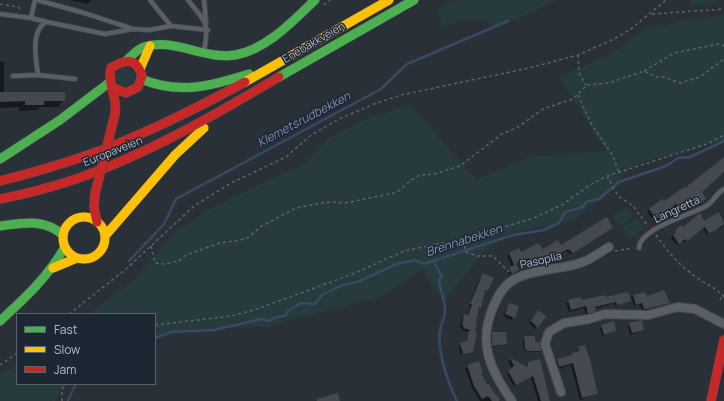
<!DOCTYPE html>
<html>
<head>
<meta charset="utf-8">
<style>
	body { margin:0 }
	#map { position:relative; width:724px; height:401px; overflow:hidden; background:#2a3038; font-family:Manrope,sans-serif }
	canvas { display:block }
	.legend { position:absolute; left:16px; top:313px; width:140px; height:72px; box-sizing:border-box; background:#1d2633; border:1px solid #59626f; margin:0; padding:5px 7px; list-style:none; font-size:12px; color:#b4bcc9 }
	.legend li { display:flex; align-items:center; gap:8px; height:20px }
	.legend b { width:20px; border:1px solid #59626f }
</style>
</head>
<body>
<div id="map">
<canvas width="724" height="401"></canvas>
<ul class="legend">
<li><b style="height:5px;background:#4caf50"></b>Fast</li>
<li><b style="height:5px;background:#ffc107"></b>Slow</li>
<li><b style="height:5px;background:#c62828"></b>Jam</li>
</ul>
</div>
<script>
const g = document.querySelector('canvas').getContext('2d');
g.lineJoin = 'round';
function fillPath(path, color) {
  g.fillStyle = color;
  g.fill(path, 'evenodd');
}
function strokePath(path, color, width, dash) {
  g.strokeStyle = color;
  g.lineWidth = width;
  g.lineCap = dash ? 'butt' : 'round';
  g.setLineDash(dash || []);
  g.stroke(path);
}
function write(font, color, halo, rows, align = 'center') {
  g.font = font + ' Manrope,sans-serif';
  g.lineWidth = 3;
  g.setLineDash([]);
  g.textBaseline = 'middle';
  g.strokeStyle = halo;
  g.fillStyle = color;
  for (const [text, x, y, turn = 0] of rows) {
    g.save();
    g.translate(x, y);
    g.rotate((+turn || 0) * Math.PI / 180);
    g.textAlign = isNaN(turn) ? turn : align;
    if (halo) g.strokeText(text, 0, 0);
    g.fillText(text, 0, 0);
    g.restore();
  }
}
fillPath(new Path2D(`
	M454,0H557L498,27L473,18L442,27L437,10Z
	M690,0H724L692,6Z
	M724,15V140L635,164L608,192L574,220L498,236L444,300L422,270L382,296L269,326L187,330L155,339V314H88L135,279L177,230L219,204L306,163L326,140L368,119L410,105L477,180L529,157L606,151L559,77L606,57L647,28Z
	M122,66L136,73L135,82L122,87L114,77Z
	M626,207L633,217L620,227L613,216Z
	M637,218L644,228L629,239L622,229Z
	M17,364V384H65L55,401H0V375Z`), '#273a3e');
fillPath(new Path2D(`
	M69,0H91L87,4Z
	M0,62H4V93L64,100L58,107H40L37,110L19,111V107L0,108Z
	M724,158V174L723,173L710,182L701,193L703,201L689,210L685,204L676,209L674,205L654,220L647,212L649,210L662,200L664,203L685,190Z
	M718,214L724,224L722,227L706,234L703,228L684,242L683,240L677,245L671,238L676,231L704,222Z
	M610,230L570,254L566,251L548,261L546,265L539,267L536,258L528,263L526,259L516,265V272L509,275L507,271L512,267L507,256L510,254L560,247Z
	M484,274L493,279L488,289L483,292L480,307L477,310L472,351L461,355L459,346L466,343L469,332L462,330V328L460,327L462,318L467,316L470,306H469L477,284Z
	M633,296L646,297L669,303L642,311L640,305L634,306L631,297Z
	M606,298L630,300L615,306L614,303L595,309L593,313L586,315L584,308L569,312L566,303L580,299L583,301Z
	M509,304L514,317L512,320L503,316Z
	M538,311L545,316L535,329L529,323Z
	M630,324L643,330L630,335L628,327Z
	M602,326L615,331L602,336L600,328Z
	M492,333L506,344L491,347V334Z
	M525,337L534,343L540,350L539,352L524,351L523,339Z
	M584,347L597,393L580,400L571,365L557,369L555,362L577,353L578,348Z
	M510,360L527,367L529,363L549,401H538L531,377L514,386L507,374L512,369L508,361Z
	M468,366L480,373L497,401H480L472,388L465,368Z`), '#0007');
strokePath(new Path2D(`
	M433,260L442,277L439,279C440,290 445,300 445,312C445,318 442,321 441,326C435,348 448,382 457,401
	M129,261L164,224L176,199L381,89L407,64L508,21
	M155,338L171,332L214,330L261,319L268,321L277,317L285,316L288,311L301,303L315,304L322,295L340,286L360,281L396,264L415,260L424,264L513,235L544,230L559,223L565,212L583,207L586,202L599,199L619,182L666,166L678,158L690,157L724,141
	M68,400L76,384`), '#384963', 2.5);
fillPath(new Path2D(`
	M0,92H65V101H44V105H25V101L0,102Z
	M724,157V172L702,192L706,199L691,209L687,203L679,208L676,204L656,219L649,209L662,199L664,201L684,187L685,188Z
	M719,212L724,224L716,230L709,233L705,227L687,241L685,239L679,244L673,235L676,232L675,230L681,225L683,227L700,213L704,221Z
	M607,217L613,228L573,253L568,249L549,260V263L541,265L538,257L531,261L529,258L516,264L519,270L512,274L509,268L514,265L509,253L519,248L521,252L538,243L543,249L558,240L561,245Z
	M483,273L494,278L488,290H485L481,308L479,307L476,321H477L475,331L463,328L464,326L462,325L464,314L468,315L472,304H470Z
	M664,290L670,303L647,309H644L642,303L636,305L633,295L645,292L647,296Z
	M627,292V294L629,293L631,301L617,305L616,302L595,307L596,311L588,314L586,306L571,310L568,300L580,297L583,300L604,295L606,297Z
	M509,303L519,306L515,318L505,314Z
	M538,310L546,316L538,328L531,321Z
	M642,320L644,330L632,333L629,323Z
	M614,321L616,331L604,335L601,325Z
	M469,330L477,331L473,352L463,354L460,343L467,341Z
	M492,332H506L507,344L492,346Z
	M524,336H535V342H540L541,351H528L525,349Z
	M585,345L590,360L598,394L582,398L573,363L559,367L557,359L572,355V353L579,351L578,347Z
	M510,358L528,367V362L540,359L550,401H541L533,376L516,385L508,371L514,366Z
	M479,361L483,372L481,373L487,384H489L494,393L500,398L499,401H492L488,396L482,399L474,386L467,365Z
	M338,393L340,401H317V399Z`), '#444950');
const lane = new Path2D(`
	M37,0L81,12L133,29L149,30L171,26L208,30
	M150,0L171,26
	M188,0C207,24 209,21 204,52
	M204,0L206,22
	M0,14L31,18L47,22
	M31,18L35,0
	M38,75L75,79
	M13,76L38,75C36,60 30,29 47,22L105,34L133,29
	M639,248C640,228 691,215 706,206C714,202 716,193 724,189`);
const street = new Path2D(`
	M561,392L545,344L549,332L564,323L589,319L605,314L648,315L678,307L695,309L724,324
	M512,401C490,370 477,342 494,305C499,293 506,283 517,278C537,268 562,270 583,262C592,259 600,252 609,247`);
const fast = new Path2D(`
	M127,60C132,56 137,49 144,47C173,37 204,60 235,55C266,50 293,21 315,0
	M279,77L414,0
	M141,79C180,95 211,86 249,74
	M0,159L60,120L110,82
	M0,226C23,223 44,218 63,235
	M0,321C26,297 47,278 65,247`);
const slow = new Path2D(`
	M140,69L150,46
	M245,82L389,0
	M63 238a21 21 0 1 1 42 0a21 21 0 1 1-42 0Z
	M105,236L175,155L204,128
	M53,268L77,258`);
const jam = new Path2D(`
	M114,88L126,93L138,87L142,76C136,57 125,59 111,68C107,84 118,98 115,114
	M0,181C35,172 70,162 105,149C153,130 199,107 245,82
	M95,194L94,208L97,222
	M0,199C25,194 49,188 73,180C146,155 213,116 279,77
	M711,401L724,340`);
strokePath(lane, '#484c53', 5.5);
strokePath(street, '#484c53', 10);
strokePath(fast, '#484c53', 10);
strokePath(slow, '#484c53', 10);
strokePath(jam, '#484c53', 10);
strokePath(new Path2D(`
	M0,4L18,7L22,11
	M324,5L330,0
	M652,14L724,9
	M578,55L579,73L586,85
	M644,71L674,53L719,44L724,46
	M578,95L592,125L613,156L619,173
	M607,176L618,196L633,206L648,226
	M656,235C668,252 679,265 696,277C706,284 716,288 724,297
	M463,240L466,252L477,256H493L510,273
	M151,246L155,263L163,264L179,261L186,255L220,243L246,239L262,226L296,208L327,202L345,203L394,193L400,190L411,180L420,175L434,174L460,166L502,134L518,127L543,109L573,99L587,85L609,83L644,71L656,77H664L680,83L700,77L724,59
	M615,251L633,248
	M720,300L722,294
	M69,314L125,270L194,206L231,183L286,157L311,135L339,119L374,104L401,95L529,68L578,55L614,39L631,29L666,0
	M155,325L231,316L254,310L353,274L404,251L462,239L531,219L562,205L590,185L607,176L707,144L724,135
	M0,365L17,353
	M62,401V390L64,384`), '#5d636a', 1.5, [3, 3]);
strokePath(lane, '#5a5e66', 4);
strokePath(street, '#5a5e66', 8);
strokePath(fast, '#4caf50', 9);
strokePath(slow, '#ffc107', 9);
strokePath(jam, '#c62828', 9);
const jamBridge = new Path2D(`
	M95,194L115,114`);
strokePath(jamBridge, '#474c53', 10, []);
strokePath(jamBridge, '#c62828', 9);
write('11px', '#b4bcc9', '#1d2633', [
	["Enebakkveien",314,43,-30],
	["Europaveien",113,152,-22],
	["Langretta",677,210,-25],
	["Pasoplia",541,261,-13]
]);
write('italic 12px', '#7c92b1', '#1d2633', [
	["Klemetsrudbekken",304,120,-28],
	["Brennabekken",464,241,-18]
]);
</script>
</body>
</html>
